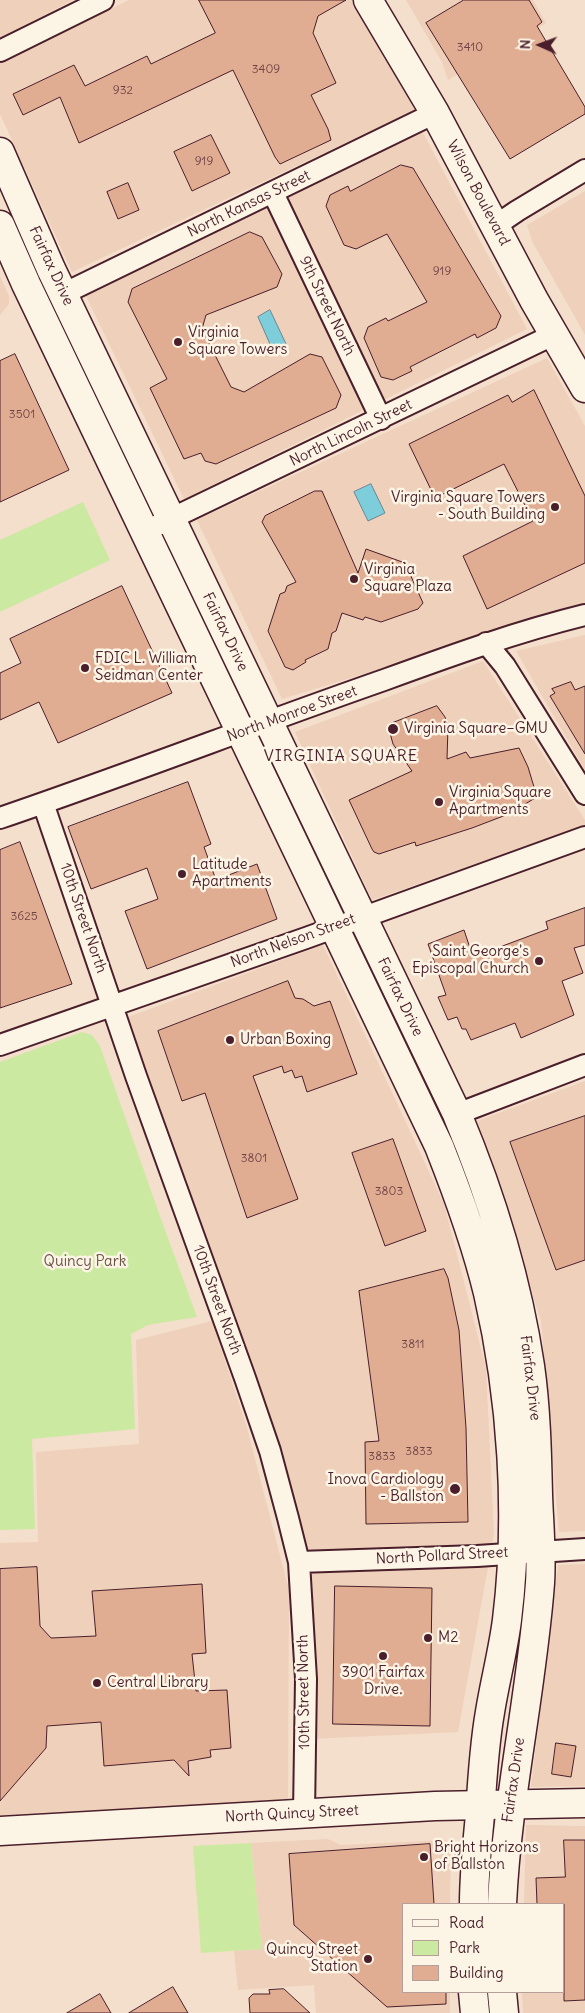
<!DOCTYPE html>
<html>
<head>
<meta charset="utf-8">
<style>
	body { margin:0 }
	#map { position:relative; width:585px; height:2013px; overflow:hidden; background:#f4dfcc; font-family:Delius,sans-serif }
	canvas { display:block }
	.legend { position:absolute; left:402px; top:1903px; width:162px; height:90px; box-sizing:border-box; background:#fcf5e5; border:1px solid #b59f9b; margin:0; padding:6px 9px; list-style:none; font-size:15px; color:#4a1f2b }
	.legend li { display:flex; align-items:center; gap:10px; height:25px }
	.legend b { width:25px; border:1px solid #b59f9b }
	.north { position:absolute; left:515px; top:20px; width:50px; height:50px; -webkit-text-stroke:4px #fcf5e5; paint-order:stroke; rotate:272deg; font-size:14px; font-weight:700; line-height:20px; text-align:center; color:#4a1f2b }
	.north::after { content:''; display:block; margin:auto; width:18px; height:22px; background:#4a1f2b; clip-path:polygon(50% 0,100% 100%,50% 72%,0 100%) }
</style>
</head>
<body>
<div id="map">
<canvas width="585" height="2013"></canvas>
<ul class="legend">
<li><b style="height:6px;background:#fcf5e5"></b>Road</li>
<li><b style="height:14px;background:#cce9a1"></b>Park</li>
<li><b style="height:14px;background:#e0ad93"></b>Building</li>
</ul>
<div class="north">N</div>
</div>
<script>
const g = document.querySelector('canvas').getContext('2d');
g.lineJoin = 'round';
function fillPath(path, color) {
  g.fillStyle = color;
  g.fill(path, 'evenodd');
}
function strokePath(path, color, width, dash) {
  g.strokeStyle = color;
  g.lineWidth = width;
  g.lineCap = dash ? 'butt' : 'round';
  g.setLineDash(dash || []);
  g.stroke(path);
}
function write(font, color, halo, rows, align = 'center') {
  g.font = font + ' Delius,sans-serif';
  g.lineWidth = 5;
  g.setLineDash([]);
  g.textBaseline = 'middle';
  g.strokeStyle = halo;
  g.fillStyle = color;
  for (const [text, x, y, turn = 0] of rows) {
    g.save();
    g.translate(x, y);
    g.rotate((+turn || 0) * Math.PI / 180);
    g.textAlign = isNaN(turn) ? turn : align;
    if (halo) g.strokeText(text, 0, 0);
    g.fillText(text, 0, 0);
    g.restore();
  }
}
fillPath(new Path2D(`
	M0,0H73L0,38Z
	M129,0H352L415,110L72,272L0,114V63Z
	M406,0H533L546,23L448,80L442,62Z
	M422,131L527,329L184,499L86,296Z
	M585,191V335L532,241L527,225Z
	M0,276L9,296V304L0,315Z
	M547,358L585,426V606L282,699L197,520Z
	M585,635V770L516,651Z
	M483,661L585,820V825L372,900L295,732Z
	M323,945L444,1204L486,1368L494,1534L458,1732L310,1739L314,1631L302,1533L277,1439L128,1017Z
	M585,1081V1531L559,1532L541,1321L477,1121Z
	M212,1321L247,1428L289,1590L288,1800L0,1816V1543L38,1542L36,1452L139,1444L136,1340Z
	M585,1564V1786L531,1787L558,1565Z
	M526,1825L585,1826V2013H523L522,1992H564V1904H524Z
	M328,1839L341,1845L446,1840L451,1846L450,1904H404V1992H450V2013H316L314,1985L238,1990L234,1951L262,1949L251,1843Z`), '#eed0bb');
fillPath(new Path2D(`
	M83,502L110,560L0,612V540Z
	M82,1032L92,1035L100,1046L161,1219L197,1317L148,1325L131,1334L135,1429L32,1439L35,1529L0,1530V1062Z
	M251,1843L262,1949L201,1953L193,1846Z`), '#cce9a1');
const water = new Path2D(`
	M270,310L287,346L274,353L258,317Z
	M371,484L385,513L368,521L354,492Z`);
fillPath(water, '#7ecddb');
strokePath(water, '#698795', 1);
const building = new Path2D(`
	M199,0H346L318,16L313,33L336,83L311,95L328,129L331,140L280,164L275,157L233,70L79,143L60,97L23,115L13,94L74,65L85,86L147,56L151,64L215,33Z
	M464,0H529L542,22L537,26L585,107V114L510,159L426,23Z
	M211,135L230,173L192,191L174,152Z
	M401,165L413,168L501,316L496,328L477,338L475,334L410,367L412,371L393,380L381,377L364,338L368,327L386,318L388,321L427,302L387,234L356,249L344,245L326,206L330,195L348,186L350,191Z
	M128,183L139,210L118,219L107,192Z
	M250,232L262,237L282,274L277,287L206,315L202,329L231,387L244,392L310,354L322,357L341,395L336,408L216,464L205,461L201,453L184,459L150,388L167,379L128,302L132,289Z
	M15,354L69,470L0,502V361Z
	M534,390L585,496V563L487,609L463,556L533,521L504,464L435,498L409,444L508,395L512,402Z
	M315,491H322L358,573L366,549L405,563L423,603L418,609L381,622L365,617L363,620L342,613L336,631L332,633L328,649L305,660L306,662L293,670L285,667L268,631L280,594L285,592L287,586L296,582L262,522L265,516Z
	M122,586L172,693L58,743L39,702L0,720V673L21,663L10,639Z
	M571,682L575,690L585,686V754L550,696L555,693L552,689Z
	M437,706L445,717L448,727L447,759L466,752L470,758L519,748L528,767L537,797L506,815L472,828L416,846L415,842L379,854L374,852L372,849L349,800L412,771L393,744L390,733V724Z
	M188,782L211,844L204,847L216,880L257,864L277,919L147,969L125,911L158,899L147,868L91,889L68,827Z
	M20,842L72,984L0,1008V850Z
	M585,908V945L574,948L583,973L562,981L574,1015L521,1038L515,1023L471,1040L466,1029H462L457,1017L448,1020L438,997L446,995L428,944L464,930L473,957L548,929L546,922Z
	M288,981L295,998L303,999L314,1006L330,1001L357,1074L307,1092L302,1076L295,1078L292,1070L284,1073L282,1066L253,1076L298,1199L247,1218L205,1093L182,1101L158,1031Z
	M585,1116V1260L556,1270L510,1142Z
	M393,1139L426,1231L385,1246L352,1153Z
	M444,1269L448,1278L459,1330L466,1428L468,1522L366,1524L365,1442L379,1441L359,1291Z
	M37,1567L40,1626L51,1638L96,1636L92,1591L202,1584L206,1653L192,1654L196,1691L227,1690L231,1748L210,1750L211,1757L188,1761L189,1776L174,1760L104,1766L101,1722L47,1726L46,1748L0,1801V1569Z
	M335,1586L432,1588L430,1726L333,1724Z
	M556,1743L576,1746L571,1777L552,1774Z
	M564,1840H585V2000L564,2001V1904H537L536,1878L565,1877Z
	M430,1844L434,1904H404V1992H446V2004L387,2007L294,1925L289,1854Z
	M173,1987L188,2013H129Z
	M284,1989L310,2013H250L249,1998L253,1994H270L269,1990Z
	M100,1994L111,2013H67Z`);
fillPath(building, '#e0ad93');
strokePath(building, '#4a1f2b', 1);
const minor = new Path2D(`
	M0,51L103,0
	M273,193L381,419
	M495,226L517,211L585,170
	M63,294L435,113
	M158,525L555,334
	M486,643L505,666L585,794
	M43,803L136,1076L245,1378L270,1451L288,1518L299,1562L306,1679L304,1813
	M0,818C129,774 255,725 384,680C450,656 516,632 585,615
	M0,1045L306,938L585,837
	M457,1114L585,1065
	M299,1562L477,1556L585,1549`);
const secondary = new Path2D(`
	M368,0L435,113L534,300L585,388
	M0,1831L435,1806L585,1803`);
const primary = new Path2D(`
	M0,152L51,269L457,1114C491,1195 517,1279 530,1366C536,1408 537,1452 538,1495C539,1524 542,1554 540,1583C532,1691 507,1797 502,1904
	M0,225L26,284L439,1146C458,1194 476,1243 488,1293C512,1397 520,1514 507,1620C503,1651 495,1681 490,1712C484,1746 482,1781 480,1815C477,1845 474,1875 474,1904
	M473,1992L475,2013
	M502,1992L504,2013`);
strokePath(minor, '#4a1f2b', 24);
strokePath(secondary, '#4a1f2b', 31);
strokePath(primary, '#4a1f2b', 31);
strokePath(minor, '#fcf5e5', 20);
strokePath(secondary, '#fcf5e5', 28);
strokePath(primary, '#fcf5e5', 28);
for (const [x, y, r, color] of [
	[178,342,5,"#4a1f2b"],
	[555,507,5,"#4a1f2b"],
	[354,579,5,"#4a1f2b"],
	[85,668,5,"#4a1f2b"],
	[393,729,6,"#4a1f2b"],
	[439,802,5,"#4a1f2b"],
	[182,874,5,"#4a1f2b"],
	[539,961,5,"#4a1f2b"],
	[230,1040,5,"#4a1f2b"],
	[455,1489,6,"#4a1f2b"],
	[428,1638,5,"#4a1f2b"],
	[383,1656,5,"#4a1f2b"],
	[97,1683,5,"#4a1f2b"],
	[424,1857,5,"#4a1f2b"],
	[368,1959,5,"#4a1f2b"]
]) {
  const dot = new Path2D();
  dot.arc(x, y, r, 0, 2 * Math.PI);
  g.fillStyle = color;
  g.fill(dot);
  strokePath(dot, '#fcf5e5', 2);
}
write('12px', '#704245', null, [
	["3410",470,48],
	["3409",266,70],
	["932",123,91],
	["919",204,162],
	["919",442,272],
	["3501",22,415],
	["3625",24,917],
	["3801",254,1159],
	["3803",389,1192],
	["3811",413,1345],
	["3833",419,1452],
	["3833",382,1457]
]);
write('15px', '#4a1f2b', '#fcf5e5', [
	["Wilson Boulevard",478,193,62],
	["North Kansas Street",249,204,-26],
	["Fairfax Drive",51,266,65],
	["9th Street North",327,306,64],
	["North Lincoln Street",351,433,-26],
	["Fairfax Drive",225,632,64],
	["North Monroe Street",292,714,-20],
	["10th Street North",83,918,71],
	["North Nelson Street",293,941,-20],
	["Fairfax Drive",400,997,64],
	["10th Street North",217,1300,70],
	["Fairfax Drive",530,1378,83],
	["North Pollard Street",442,1556,-3],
	["10th Street North",304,1692,-91],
	["Fairfax Drive",514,1780,-82],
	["North Quincy Street",292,1814,-3]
]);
write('15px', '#4a1f2b', '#fcf5e5', [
	["Virginia",188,333],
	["Square Towers",188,350],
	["Virginia Square Towers",545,498,"right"],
	["- South Building",545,515,"right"],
	["Virginia",364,570],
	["Square Plaza",364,587],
	["FDIC L. William",95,659],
	["Seidman Center",95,676],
	["Virginia Square–GMU",404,729],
	["Virginia Square",449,793],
	["Apartments",449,810],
	["Latitude",192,865],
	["Apartments",192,882],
	["Saint George's",529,952,"right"],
	["Episcopal Church",529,969,"right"],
	["Urban Boxing",240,1040],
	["Inova Cardiology",444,1480,"right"],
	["- Ballston",444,1497,"right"],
	["M2",438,1638],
	["3901 Fairfax",383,1673,"center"],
	["Drive.",383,1690,"center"],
	["Central Library",107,1683],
	["Bright Horizons",434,1848],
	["of Ballston",434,1865],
	["Quincy Street",358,1950,"right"],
	["Station",358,1967,"right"]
], 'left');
write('15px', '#6a5248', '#fcf5e5', [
	["Quincy Park",85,1262]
]);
g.letterSpacing = '1px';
write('16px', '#4a1f2b', '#fcf5e5', [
	["VIRGINIA SQUARE",341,756]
]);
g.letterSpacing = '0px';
</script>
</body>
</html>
